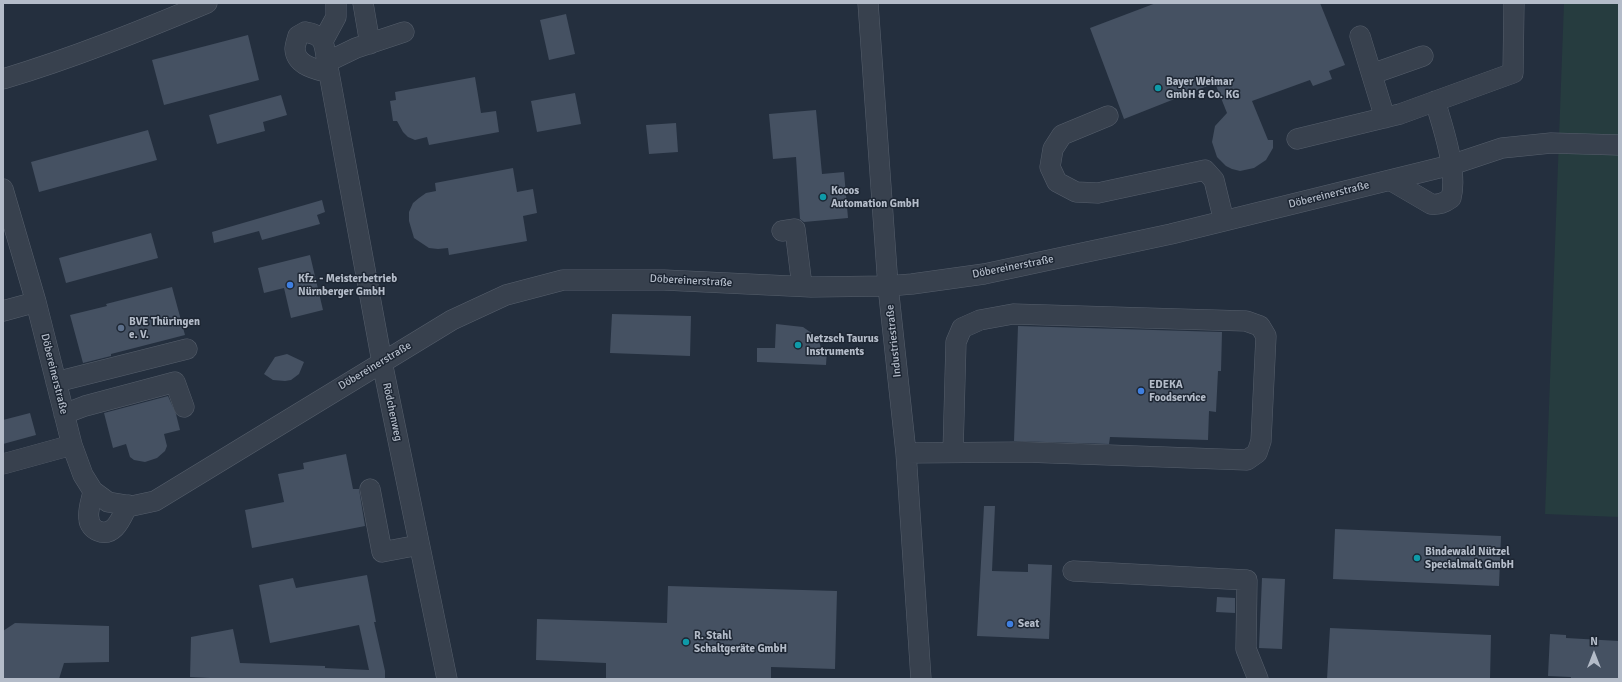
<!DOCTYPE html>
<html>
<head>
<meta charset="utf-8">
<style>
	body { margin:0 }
	#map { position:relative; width:1622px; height:682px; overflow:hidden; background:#242f3e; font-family:Signika,sans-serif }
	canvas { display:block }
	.frame { position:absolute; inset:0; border:4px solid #b4bcc9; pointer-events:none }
	.north { position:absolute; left:1574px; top:634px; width:40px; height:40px; -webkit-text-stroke:3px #1d2633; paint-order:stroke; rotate:0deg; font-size:11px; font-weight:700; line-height:16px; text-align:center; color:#b4bcc9 }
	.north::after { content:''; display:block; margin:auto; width:14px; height:18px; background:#b4bcc9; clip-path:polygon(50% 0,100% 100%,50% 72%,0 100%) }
</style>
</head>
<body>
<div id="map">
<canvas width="1622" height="682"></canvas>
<div class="frame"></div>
<div class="north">N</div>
</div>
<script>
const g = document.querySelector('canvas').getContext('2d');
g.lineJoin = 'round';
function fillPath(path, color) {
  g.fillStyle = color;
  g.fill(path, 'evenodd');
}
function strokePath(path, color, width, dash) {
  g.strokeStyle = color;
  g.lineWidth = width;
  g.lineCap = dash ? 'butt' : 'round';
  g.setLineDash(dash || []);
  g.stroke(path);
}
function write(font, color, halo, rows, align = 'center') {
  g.font = font + ' Signika,sans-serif';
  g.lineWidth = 3;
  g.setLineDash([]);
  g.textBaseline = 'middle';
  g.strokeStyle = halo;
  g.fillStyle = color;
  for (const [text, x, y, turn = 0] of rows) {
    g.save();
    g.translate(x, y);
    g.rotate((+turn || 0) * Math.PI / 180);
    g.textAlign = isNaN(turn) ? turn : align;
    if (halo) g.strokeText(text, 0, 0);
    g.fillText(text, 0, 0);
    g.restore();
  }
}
fillPath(new Path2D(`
	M1564,3H1619V517L1545,514Z`), '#263c3f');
fillPath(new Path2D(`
	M1156,3H1320L1345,65L1329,71L1332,79L1313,86L1310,80L1252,101L1268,140H1273V148L1266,160L1254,168L1240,171L1232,169L1226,166L1217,157L1212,142L1215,126L1227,113L1215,83L1124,119L1090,28Z
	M566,14L575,54L549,60L540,20Z
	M248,35L259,80L164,105L152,60Z
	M475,77L481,113L496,111L499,132L429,145L427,137L415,140L408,137L403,132L397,121H393L390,101L396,100L395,92Z
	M575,93L581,124L537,132L531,101Z
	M281,95L287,115L263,122L265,131L217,144L209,115Z
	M816,110L822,174L844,172L848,218L804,222L800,219L796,157L773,159L769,114Z
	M676,123L678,152L649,154L646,125Z
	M148,130L157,160L39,192L31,162Z
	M513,168L517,192L533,189L537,213L523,216L527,241L449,255L448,248L438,249L429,248L414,238L409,221V212L413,203L419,198L426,193L436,191L435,183Z
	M322,200L325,212L317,215L320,224L262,240L259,231L214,243L212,232Z
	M151,233L158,258L66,283L59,258Z
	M310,255L323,310L291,318L284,288L264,293L258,268Z
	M172,287L185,335L111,354V356L83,363L70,315L107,306L106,304Z
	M612,314L691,316L690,356L610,353Z
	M776,324L803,327L813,334L819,342L822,350H827L826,365L757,362V348H775Z
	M1018,326L1222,332L1221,371H1218L1216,412L1209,411L1208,440L1110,437L1109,444L1014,441Z
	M287,354L304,362L299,374L291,380L285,381L273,380L264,374L275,357Z
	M168,396L176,414L180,430L164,434L167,446L165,451L157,458L145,462L134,460L130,457L126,444L113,448L104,413Z
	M30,413L36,435L3,444V420Z
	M346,454L353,489H359L365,526L252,548L245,510L284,502L278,474L304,469L303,463Z
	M984,506H995L992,571L1028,572V564L1052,565L1049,639L977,636Z
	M1335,529L1501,536L1499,586L1333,579Z
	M367,575L376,622H374L385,671V679H230L190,677L191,637L233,629L240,663L325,666V668L369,670L359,625L270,643L259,585L293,578L296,588Z
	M1262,578L1285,579L1282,649L1259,648Z
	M668,586L837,591L835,669L771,667V679H643L606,678V663L536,660L537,619L667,623Z
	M1217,597L1235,598V613L1216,612Z
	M15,623L109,626V662L64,663L59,679H3V631Z
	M1330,628L1491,635L1490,679H1327Z
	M1550,634L1566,635V638L1619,641V679H1571V677L1548,676Z`), '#455162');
const minor = new Path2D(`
	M363,3L370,44
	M868,3L888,286L906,453L921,679
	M1360,36L1385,118
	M323,41L336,17V3
	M327,62L356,48L404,32
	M329,73C316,69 296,66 295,49C295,45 297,40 298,36L305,32C326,35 324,45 327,62L382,362L447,679
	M1372,74L1423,56
	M3,79C73,58 140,31 207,3
	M1108,116L1062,135L1053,149L1050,167L1057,182L1076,192L1098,193L1205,170L1214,180L1224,221
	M1297,139L1400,114L1513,73L1514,3
	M1390,180L1431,204C1439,205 1444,203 1451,198C1458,173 1443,127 1435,101
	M3,189L36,302L72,445L83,475L93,491L108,502L132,506L155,501L452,320L506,295L563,280H664L811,287L888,286L912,284L984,274L1171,234L1451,165L1502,148L1551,143L1619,145
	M782,231L795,229L802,286
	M3,311L36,302
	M56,382L187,349
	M64,414L85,406L175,382L184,407
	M906,453L1025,452L1247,460L1257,453L1261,441L1266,336L1260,326L1246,321L1013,314L980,320L962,328L956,342L953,452
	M3,464L72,445
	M370,489L382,552L419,545
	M93,491C92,499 87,511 89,519C89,524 93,529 98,531C115,538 122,516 128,505
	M1073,571L1247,580L1246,649L1258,679`);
strokePath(minor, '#565f6c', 21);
strokePath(minor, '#38414e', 20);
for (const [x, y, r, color] of [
	[1158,88,4,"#0f9aa8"],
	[823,197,4,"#0f9aa8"],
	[290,285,4,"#3f7fe0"],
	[121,328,4,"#5c6f8a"],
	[798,345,4,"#0f9aa8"],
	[1141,391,4,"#3f7fe0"],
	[1417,558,4,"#0f9aa8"],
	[1010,624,4,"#3f7fe0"],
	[686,642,4,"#0f9aa8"]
]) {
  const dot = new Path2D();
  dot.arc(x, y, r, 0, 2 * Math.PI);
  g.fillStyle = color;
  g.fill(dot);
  strokePath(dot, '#1d2633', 1.5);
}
write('bold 11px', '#b4bcc9', '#1d2633', [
	["Bayer Weimar",1166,82],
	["GmbH & Co. KG",1166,95],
	["Kocos",831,191],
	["Automation GmbH",831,204],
	["Kfz. - Meisterbetrieb",298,279],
	["Nürnberger GmbH",298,292],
	["BVE Thüringen",129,322],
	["e. V.",129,335],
	["Netzsch Taurus",806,339],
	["Instruments",806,352],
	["EDEKA",1149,385],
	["Foodservice",1149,398],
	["Bindewald Nützel",1425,552],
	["Specialmalt GmbH",1425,565],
	["Seat",1018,624],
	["R. Stahl",694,636],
	["Schaltgeräte GmbH",694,649]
], 'left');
write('11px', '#b4bcc9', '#1d2633', [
	["Döbereinerstraße",1329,195,-14],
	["Döbereinerstraße",1013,267,-11],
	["Döbereinerstraße",691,281,3],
	["Industriestraße",894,341,-96],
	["Döbereinerstraße",375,366,-31],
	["Döbereinerstraße",54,374,76],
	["Rödchenweg",392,412,78]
]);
</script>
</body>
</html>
